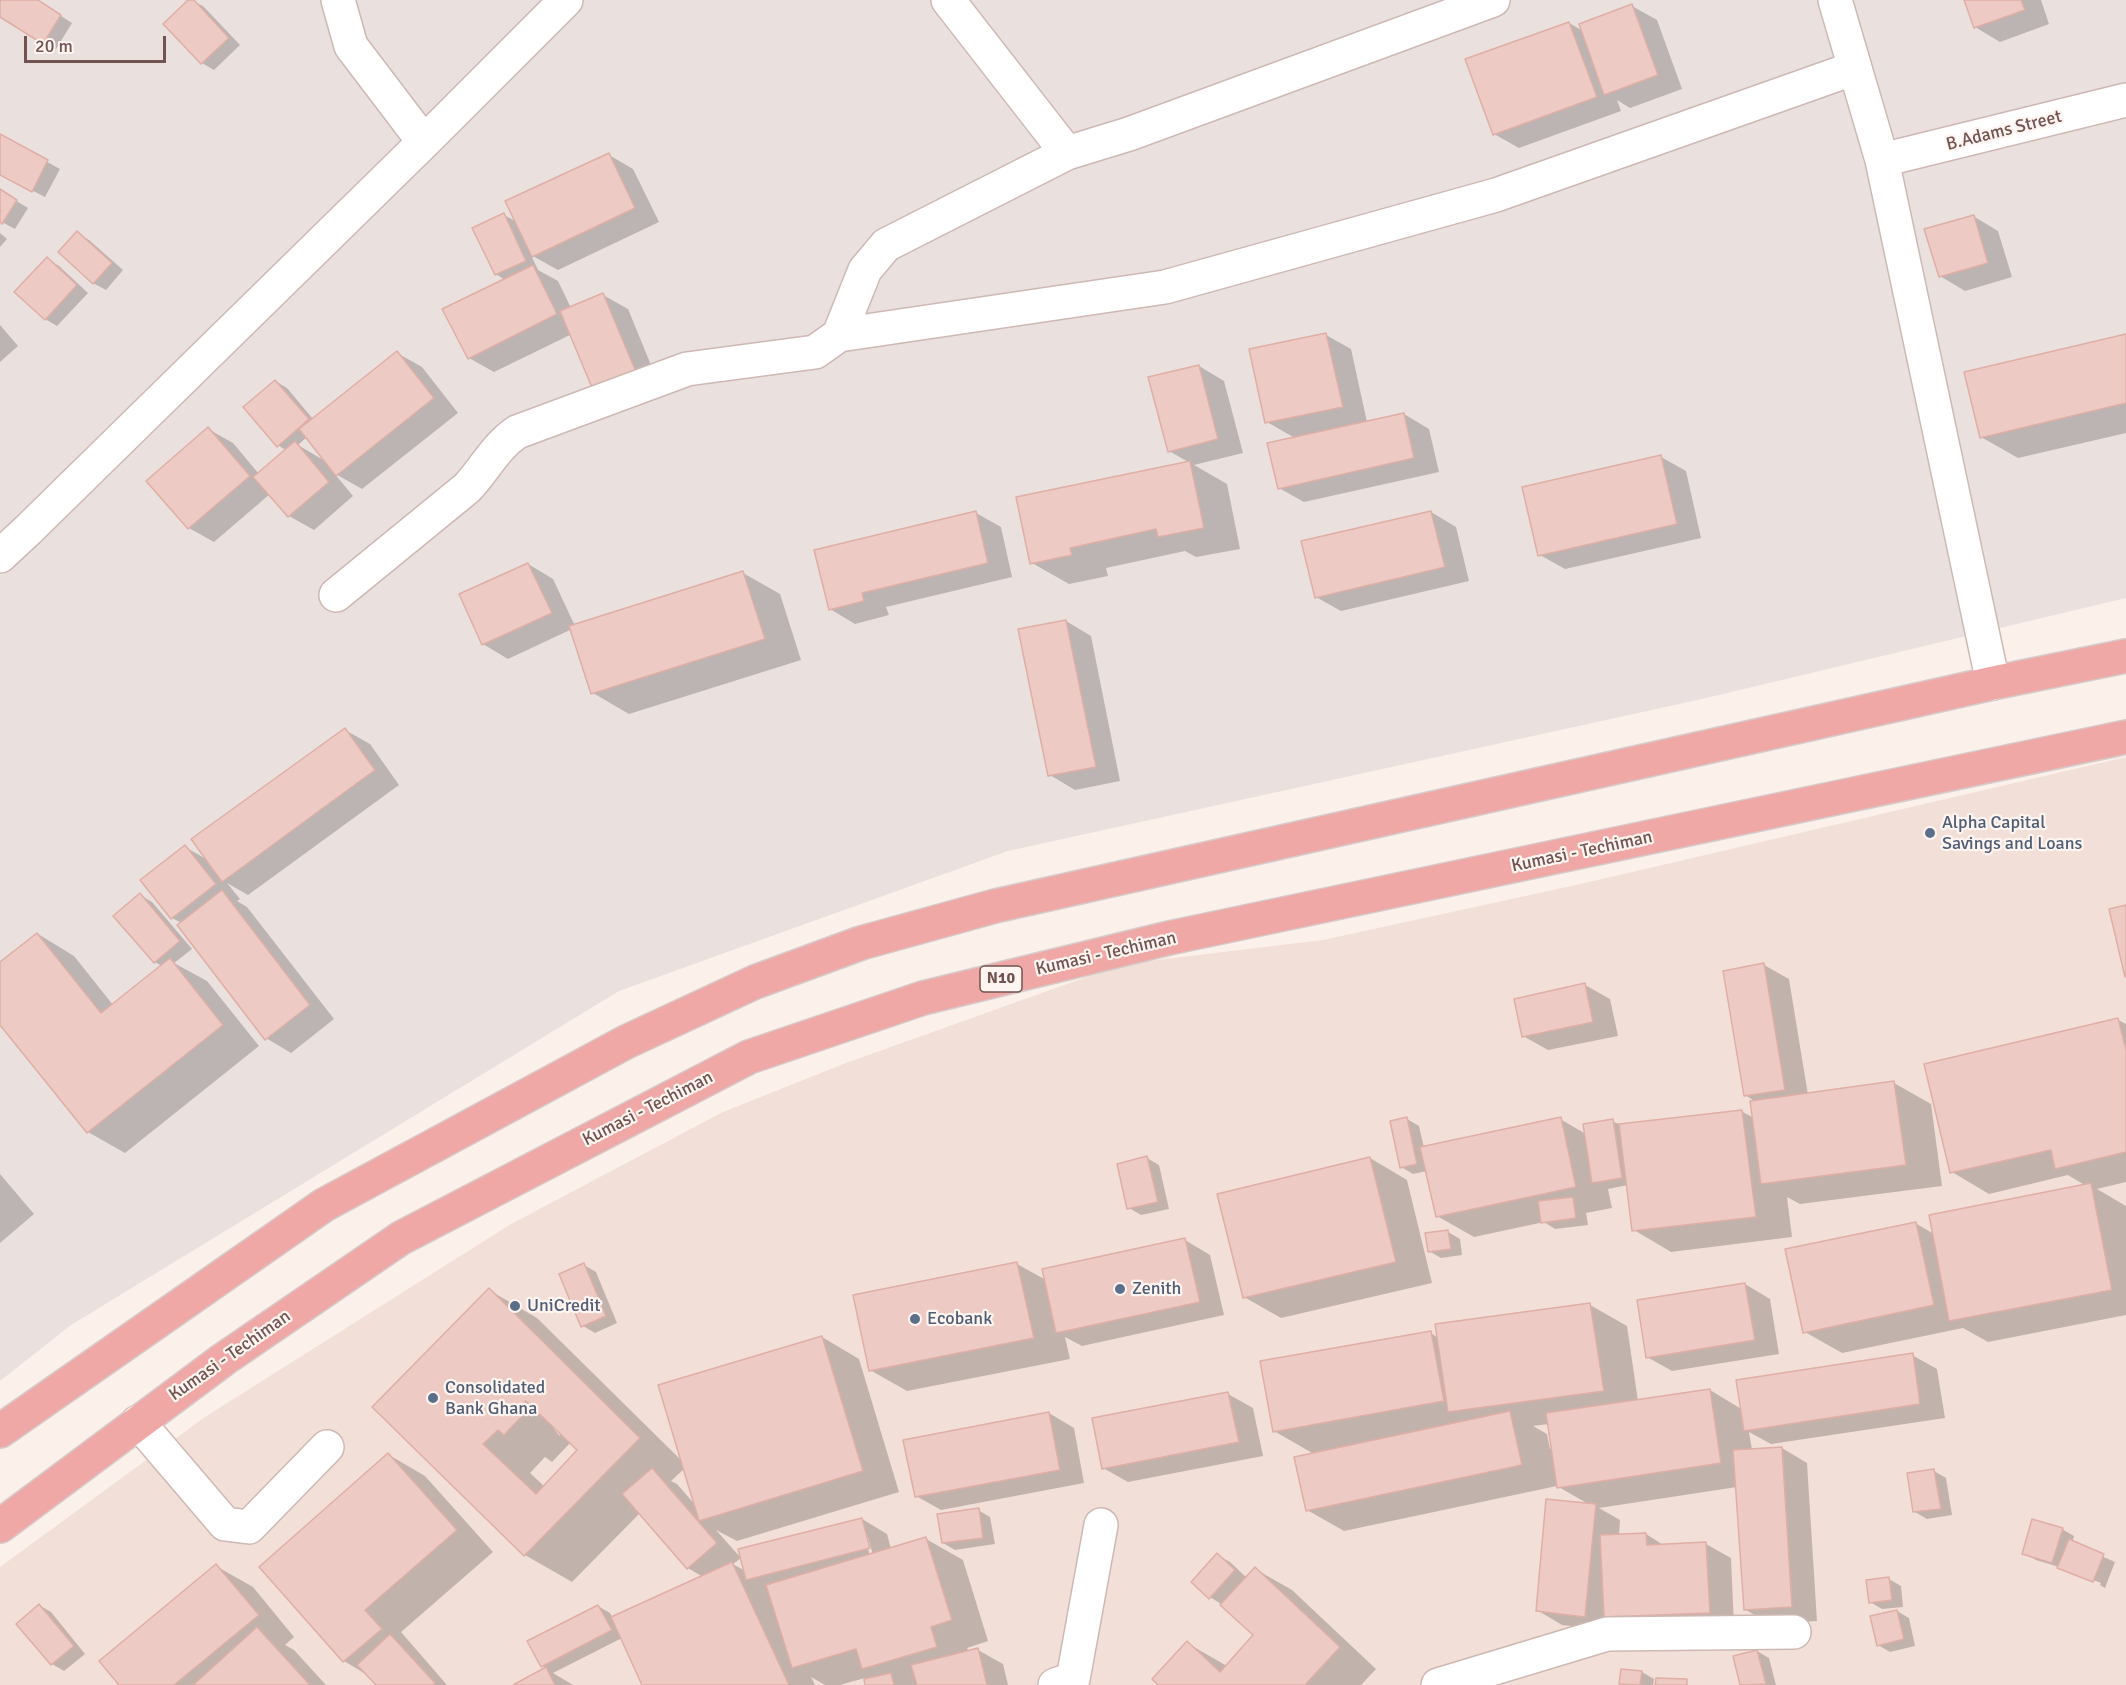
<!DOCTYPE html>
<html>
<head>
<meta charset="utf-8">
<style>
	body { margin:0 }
	#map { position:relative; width:2126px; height:1685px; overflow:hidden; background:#fbf0ea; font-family:Signika,sans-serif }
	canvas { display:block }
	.scale { position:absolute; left:24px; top:36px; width:142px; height:27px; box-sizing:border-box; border:3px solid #73534f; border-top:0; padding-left:8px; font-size:18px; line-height:21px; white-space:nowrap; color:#73534f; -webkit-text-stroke:4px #fef5f0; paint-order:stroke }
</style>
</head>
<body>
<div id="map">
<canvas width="2126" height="1685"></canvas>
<div class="scale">20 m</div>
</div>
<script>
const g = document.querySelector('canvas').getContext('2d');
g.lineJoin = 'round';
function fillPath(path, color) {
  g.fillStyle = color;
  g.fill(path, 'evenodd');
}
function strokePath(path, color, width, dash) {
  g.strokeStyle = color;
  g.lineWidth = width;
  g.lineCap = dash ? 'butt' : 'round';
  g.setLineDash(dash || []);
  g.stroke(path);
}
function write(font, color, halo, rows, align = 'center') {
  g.font = font + ' Signika,sans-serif';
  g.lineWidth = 4.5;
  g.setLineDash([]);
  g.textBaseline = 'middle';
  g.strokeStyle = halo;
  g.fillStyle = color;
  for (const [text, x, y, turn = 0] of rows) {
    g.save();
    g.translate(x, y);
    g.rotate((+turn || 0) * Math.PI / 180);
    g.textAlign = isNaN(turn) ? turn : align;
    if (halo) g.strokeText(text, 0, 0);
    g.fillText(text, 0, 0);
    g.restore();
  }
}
fillPath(new Path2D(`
	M2126,757V1685H0V1567L205,1417L511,1224L723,1112L846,1063L1123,964L1323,940L1585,883Z`), '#f2e0d8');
fillPath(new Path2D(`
	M0,0H2126V598L1702,699L1008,851L619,991L71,1325L0,1381Z`), '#eae1df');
fillPath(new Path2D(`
	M0,0H36L72,23L56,49L0,15Z
	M190,0L203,6L240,45L214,70L202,63Z
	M1965,0H2041L2049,24L2000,42L1975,27Z
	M1632,6L1657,20L1682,89L1630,108L1617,100L1621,111L1519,148L1494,134L1569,23L1583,31Z
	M0,136L60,169L45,197L0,174Z
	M609,155L633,169L659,222L558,270L531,255L538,270L558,281L571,308L603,295L628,309L660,387L572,334L494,372L469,358L505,280L496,274L504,215L517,222Z
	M0,191L28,208L15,229L0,221Z
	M1973,216L1998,231L2012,277L1965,291L1940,276Z
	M0,233L7,239L0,247Z
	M77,233L89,240L123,270L106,290L93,283Z
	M47,259L59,266L88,293L57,326L45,319Z
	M0,325L18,346L0,362Z
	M1326,335L1351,349L1367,422L1404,414L1429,429L1439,472L1304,502L1279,488L1295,438L1267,422Z
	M2126,335V433L2018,458L1981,437Z
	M397,353L422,367L458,413L362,489L334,473L353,496L314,530L289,516L270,494L214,542L189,528L148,481L208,429L233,443L259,474L287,451L278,445L275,381L287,388L313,419ZM307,437L325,461L298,445Z
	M1199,366L1224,381L1243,453L1194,465L1227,484L1240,549L1196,557L1185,551L1106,568L1108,576L1069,584L1032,563L1190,463L1169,451Z
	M1661,457L1686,471L1701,538L1565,569L1540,555Z
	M1431,512L1456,527L1469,581L1341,611L1316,597Z
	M976,513L1001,527L1012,577L886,607L889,615L855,624L830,609Z
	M528,564L553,579L575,626L743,573L780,594L801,660L629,714L593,693L572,629L508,659L483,644Z
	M1066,621L1091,636L1120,781L1075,790L1050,775Z
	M345,730L370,744L399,785L248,895L227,883L240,899L237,901L247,907L334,1019L291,1053L266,1038L182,923L172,918L185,847L208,860Z
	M140,895L152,902L192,949L174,963L207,981L259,1046L125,1153L88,1132L0,1023V964L38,934L74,956L113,1005L162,966L155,962Z
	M1764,965L1789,979L1808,1095L1894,1083L1931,1104L1942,1186L1800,1204L1787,1197L1792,1237L1671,1252L1634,1230L1628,1185L1608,1189L1612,1208L1586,1213L1588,1225L1555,1229L1544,1222L1474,1237L1437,1216L1427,1171L1413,1174L1401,1167L1407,1119L1419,1126L1424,1148L1560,1119L1586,1134L1612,1121L1621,1125L1741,1111L1754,1118L1756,1102L1745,1095Z
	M1585,985L1610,999L1618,1036L1548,1050L1523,1036Z
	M2118,1020L2126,1024V1182L2097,1189L2126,1206V1315L1988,1342L1963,1328L1842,1353L1805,1332L1915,1223L1934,1234L2086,1186L2068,1175L1989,1194L1952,1172Z
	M1147,1158L1159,1165L1169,1209L1141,1215L1129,1208Z
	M1370,1158L1407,1180L1432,1283L1281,1318L1244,1297Z
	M0,1174L34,1214L0,1243Z
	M1448,1232L1460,1239L1462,1255L1441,1258L1429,1251Z
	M1185,1240L1210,1255L1224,1315L1082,1346L1065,1337L1070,1359L907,1391L870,1370L1017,1264L1046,1280Z
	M584,1265L596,1272L617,1323L595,1333L583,1326Z
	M1745,1284L1770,1299L1779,1354L1672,1371L1647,1357Z
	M489,1290L537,1318L683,1462L822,1337L859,1359L899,1492L737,1541L716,1530L741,1558L733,1564L745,1571L862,1519L887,1534L891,1549L926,1539L963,1560L988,1641L967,1648L969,1652L978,1650L1003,1664L1008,1685H867L865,1678L840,1685H825L811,1677L815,1685H644L622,1638L553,1673L573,1685H516L547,1668L542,1666L598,1606L610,1613L613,1618L703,1577L688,1568L640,1513L572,1582L525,1555L375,1407ZM553,1428L560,1432V1436ZM571,1442L579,1450L545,1487L530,1473L545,1457L552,1462ZM685,1468L697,1507L677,1484L671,1481ZM865,1537H868L873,1555L870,1556Z
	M1590,1305L1627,1326L1638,1401L1710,1390L1743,1410L1912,1355L1937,1369L1945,1418L1771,1444L1749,1432L1752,1450L1782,1448L1807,1463L1817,1621L1771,1624L1746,1610L1737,1487L1599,1508L1620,1520L1619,1536L1646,1534L1665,1546L1706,1544L1731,1558L1734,1627L1610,1630L1562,1625L1537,1610L1590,1505L1557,1486L1344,1531L1307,1510L1314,1454L1274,1431L1431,1333L1438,1338ZM1549,1424L1552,1448L1550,1449L1547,1434L1533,1426Z
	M1228,1394L1253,1408L1263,1456L1128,1482L1103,1468Z
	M1049,1413L1074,1428L1084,1483L941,1510L916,1496Z
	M389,1455L425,1476L493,1552L401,1632L447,1685H378L369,1676L344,1661L262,1567Z
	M1934,1471L1946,1478L1952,1515L1927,1519L1915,1512Z
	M978,1510L990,1517L995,1544L955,1550L943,1543Z
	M2062,1529L2074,1536L2072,1543L2115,1562L2105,1588L2100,1585L2101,1583L2070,1571V1573L2059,1567L2036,1560L2024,1553Z
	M1217,1555L1230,1562L1247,1578L1255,1569L1292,1590L1376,1669L1361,1685H1160L1187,1643L1227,1666L1255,1635L1221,1604L1210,1597Z
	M216,1566L253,1587L294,1637L285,1645L294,1650L326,1685H120Z
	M1889,1579L1901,1586L1903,1607L1882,1609L1870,1602Z
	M39,1605L51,1612L85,1654L64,1671L52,1664Z
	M1897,1611L1909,1618L1915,1646L1890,1652L1878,1645Z
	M1757,1651L1769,1658L1776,1685H1741L1734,1657Z
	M1642,1672L1654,1679L1653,1685H1624L1621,1683Z`), '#0003');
const building = new Path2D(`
	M0,0H38L61,15L43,44L0,17Z
	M188,0H194L229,38L201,64L163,24Z
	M1964,0H2021L2025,10L1974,28Z
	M1632,4L1658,75L1604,95L1579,24Z
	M1569,22L1597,97L1493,135L1465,59Z
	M0,134L48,160L32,192L0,175Z
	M609,153L635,208L532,257L505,201Z
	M0,189L17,200L2,224L0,222Z
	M504,213L526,261L495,275L472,228Z
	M1974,215L1988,263L1939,277L1924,229Z
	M77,231L112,263L93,284L58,252Z
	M47,257L77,285L45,320L14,292Z
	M533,265L557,314L468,359L442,309Z
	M603,293L636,372L593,390L560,311Z
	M1326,333L1343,407L1265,423L1249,349Z
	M2126,334V403L1980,438L1964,372Z
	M397,351L434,398L336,476L299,429Z
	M1199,365L1218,439L1168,452L1148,377Z
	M275,380L309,419L277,447L243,407Z
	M1404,413L1414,458L1278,489L1267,443Z
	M208,427L250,476L188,529L146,481Z
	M295,441L329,482L288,517L253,477Z
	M1661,455L1677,524L1538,556L1522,487Z
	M1190,461L1204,528L1158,537L1156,529L1070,548L1072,555L1030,564L1016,497Z
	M976,511L988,563L862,593L864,601L829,610L814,550Z
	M1431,511L1445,567L1315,598L1301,541Z
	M528,563L552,613L482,645L459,594Z
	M743,571L765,639L591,694L569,626Z
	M1066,620L1096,767L1048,776L1018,629Z
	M345,728L375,770L222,882L191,839Z
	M185,845L216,884L171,919L140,880Z
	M222,890L310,1005L265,1040L177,925Z
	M140,893L180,941L154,963L113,916Z
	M2126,905V976L2125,977L2109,909Z
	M37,933L101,1013L170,958L223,1025L87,1133L0,1025V962Z
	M1764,963L1785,1090L1744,1096L1723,971Z
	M1585,983L1593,1022L1522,1037L1514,999Z
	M2118,1018L2126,1050V1152L2055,1169L2051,1150L1950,1173L1924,1064Z
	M1894,1081L1906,1165L1761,1184L1750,1101Z
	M1742,1110L1756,1217L1632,1231L1619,1124Z
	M1407,1117L1417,1164L1400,1168L1390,1121Z
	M1561,1117L1576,1187L1436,1217L1420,1147Z
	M1613,1119L1622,1178L1592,1183L1583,1124Z
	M1147,1156L1158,1202L1127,1209L1117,1164Z
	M1370,1157L1396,1262L1243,1298L1217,1194Z
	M2091,1183L2112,1290L1949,1321L1929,1215Z
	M1573,1197L1576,1218L1541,1223L1538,1201Z
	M1916,1222L1934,1305L1803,1333L1785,1249Z
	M1448,1230L1451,1249L1428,1252L1425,1233Z
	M1185,1238L1200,1302L1056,1333L1042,1269Z
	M1017,1262L1034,1338L869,1371L853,1295Z
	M584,1263L606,1316L581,1327L559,1274Z
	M1745,1283L1755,1340L1646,1358L1637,1300Z
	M489,1288L640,1438L524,1556L372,1407ZM526,1401L577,1450L536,1494L483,1444L498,1430L504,1435L524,1414L518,1409Z
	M1590,1303L1604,1391L1448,1412L1435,1324Z
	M1431,1331L1444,1401L1273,1432L1260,1361Z
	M822,1336L863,1471L699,1521L658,1385Z
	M1913,1353L1920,1404L1744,1431L1736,1380Z
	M1710,1389L1721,1463L1557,1488L1546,1413Z
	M1228,1392L1239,1442L1102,1469L1092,1418Z
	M1510,1411L1522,1465L1306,1511L1294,1457Z
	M1049,1412L1060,1470L915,1497L903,1440Z
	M1782,1447L1792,1607L1744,1610L1733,1450Z
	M388,1453L457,1530L365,1610L382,1629L343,1662L259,1567Z
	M652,1468L717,1543L687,1569L622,1494Z
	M1934,1469L1941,1509L1913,1512L1907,1473Z
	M1546,1499L1596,1504L1585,1617L1536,1611Z
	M979,1508L983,1538L942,1543L937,1514Z
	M862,1518L870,1548L746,1580L738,1549Z
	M2032,1519L2063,1528L2052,1563L2022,1554Z
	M1646,1533L1647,1545L1706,1542L1710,1613L1604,1617L1600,1535Z
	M926,1537L952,1620L931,1627L937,1647L862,1669L856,1649L792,1668L766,1585Z
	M2069,1539L2104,1554L2093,1582L2057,1568Z
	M1217,1553L1235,1570L1209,1599L1191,1582Z
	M732,1562L789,1685H642L611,1617Z
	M216,1564L259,1615L174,1685H119L99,1661Z
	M1255,1567L1340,1647L1305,1685H1158L1152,1679L1187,1641L1220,1672L1253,1635L1220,1605Z
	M1889,1577L1892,1600L1869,1603L1866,1580Z
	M39,1604L74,1646L51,1665L16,1624Z
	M598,1605L612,1630L541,1667L527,1641Z
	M1897,1610L1904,1639L1877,1646L1870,1616Z
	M257,1627L310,1685H193Z
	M390,1634L435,1683L432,1685H376L357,1665Z
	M978,1648L987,1685H917L911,1665Z
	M1757,1650L1766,1684L1740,1685L1733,1656Z
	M546,1667L555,1685H513Z
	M1621,1669L1642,1671L1640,1685L1619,1684Z
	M891,1673L894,1685H865L864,1679Z
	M1656,1678L1687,1679V1685H1655Z`);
fillPath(building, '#eecac4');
strokePath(building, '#dfaea5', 1.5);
const minor = new Path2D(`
	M338,0L351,46L424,142
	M948,0L1067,153
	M1835,0L1882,160L1993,683
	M1882,160L2126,100
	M839,335L1165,287L1496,195L1855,68
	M0,556L28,530L424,142L566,0
	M336,595L467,488C486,468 494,448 517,432L687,369L815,352L839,335L865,270L886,245L1067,153L1129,134L1493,0
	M138,1422L225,1524L249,1527L327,1447
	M1055,1685L1073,1679L1101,1525
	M1438,1685L1607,1634L1794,1632`);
const highway = new Path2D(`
	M0,1431L324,1205L626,1042L755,982L861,943L995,906L1993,683L2126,656
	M0,1526L224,1359L401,1238L749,1057L923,998L1169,938L2126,737`);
strokePath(minor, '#ceb8b3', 36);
strokePath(highway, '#d5cbca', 36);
strokePath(minor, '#fff', 33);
strokePath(highway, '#efa8a6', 33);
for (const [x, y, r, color] of [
	[1930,833,6,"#5c6f8a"],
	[1120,1289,6,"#5c6f8a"],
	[515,1306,6,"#5c6f8a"],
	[915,1319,6,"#5c6f8a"],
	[433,1398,6,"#5c6f8a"]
]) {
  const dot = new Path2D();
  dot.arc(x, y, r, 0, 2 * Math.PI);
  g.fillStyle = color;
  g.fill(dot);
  strokePath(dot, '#fef5f0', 2);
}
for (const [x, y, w] of [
	[1001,979,42]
]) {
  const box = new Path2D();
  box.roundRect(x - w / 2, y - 13, w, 26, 4.5);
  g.fillStyle = '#fef5f0';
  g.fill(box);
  strokePath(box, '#73534f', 1.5);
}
write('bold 16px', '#73534f', null, [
	["N10",1001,979]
]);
write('18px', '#73534f', '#fef5f0', [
	["B.Adams Street",2004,131,-14],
	["Kumasi - Techiman",1582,852,-12],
	["Kumasi - Techiman",1106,954,-13],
	["Kumasi - Techiman",648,1109,-27],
	["Kumasi - Techiman",230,1356,-35]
]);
write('18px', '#4e5e75', '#fef5f0', [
	["Alpha Capital",1942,823],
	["Savings and Loans",1942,844],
	["Zenith",1132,1289],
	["UniCredit",527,1306],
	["Ecobank",927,1319],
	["Consolidated",445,1388],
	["Bank Ghana",445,1409]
], 'left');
</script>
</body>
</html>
